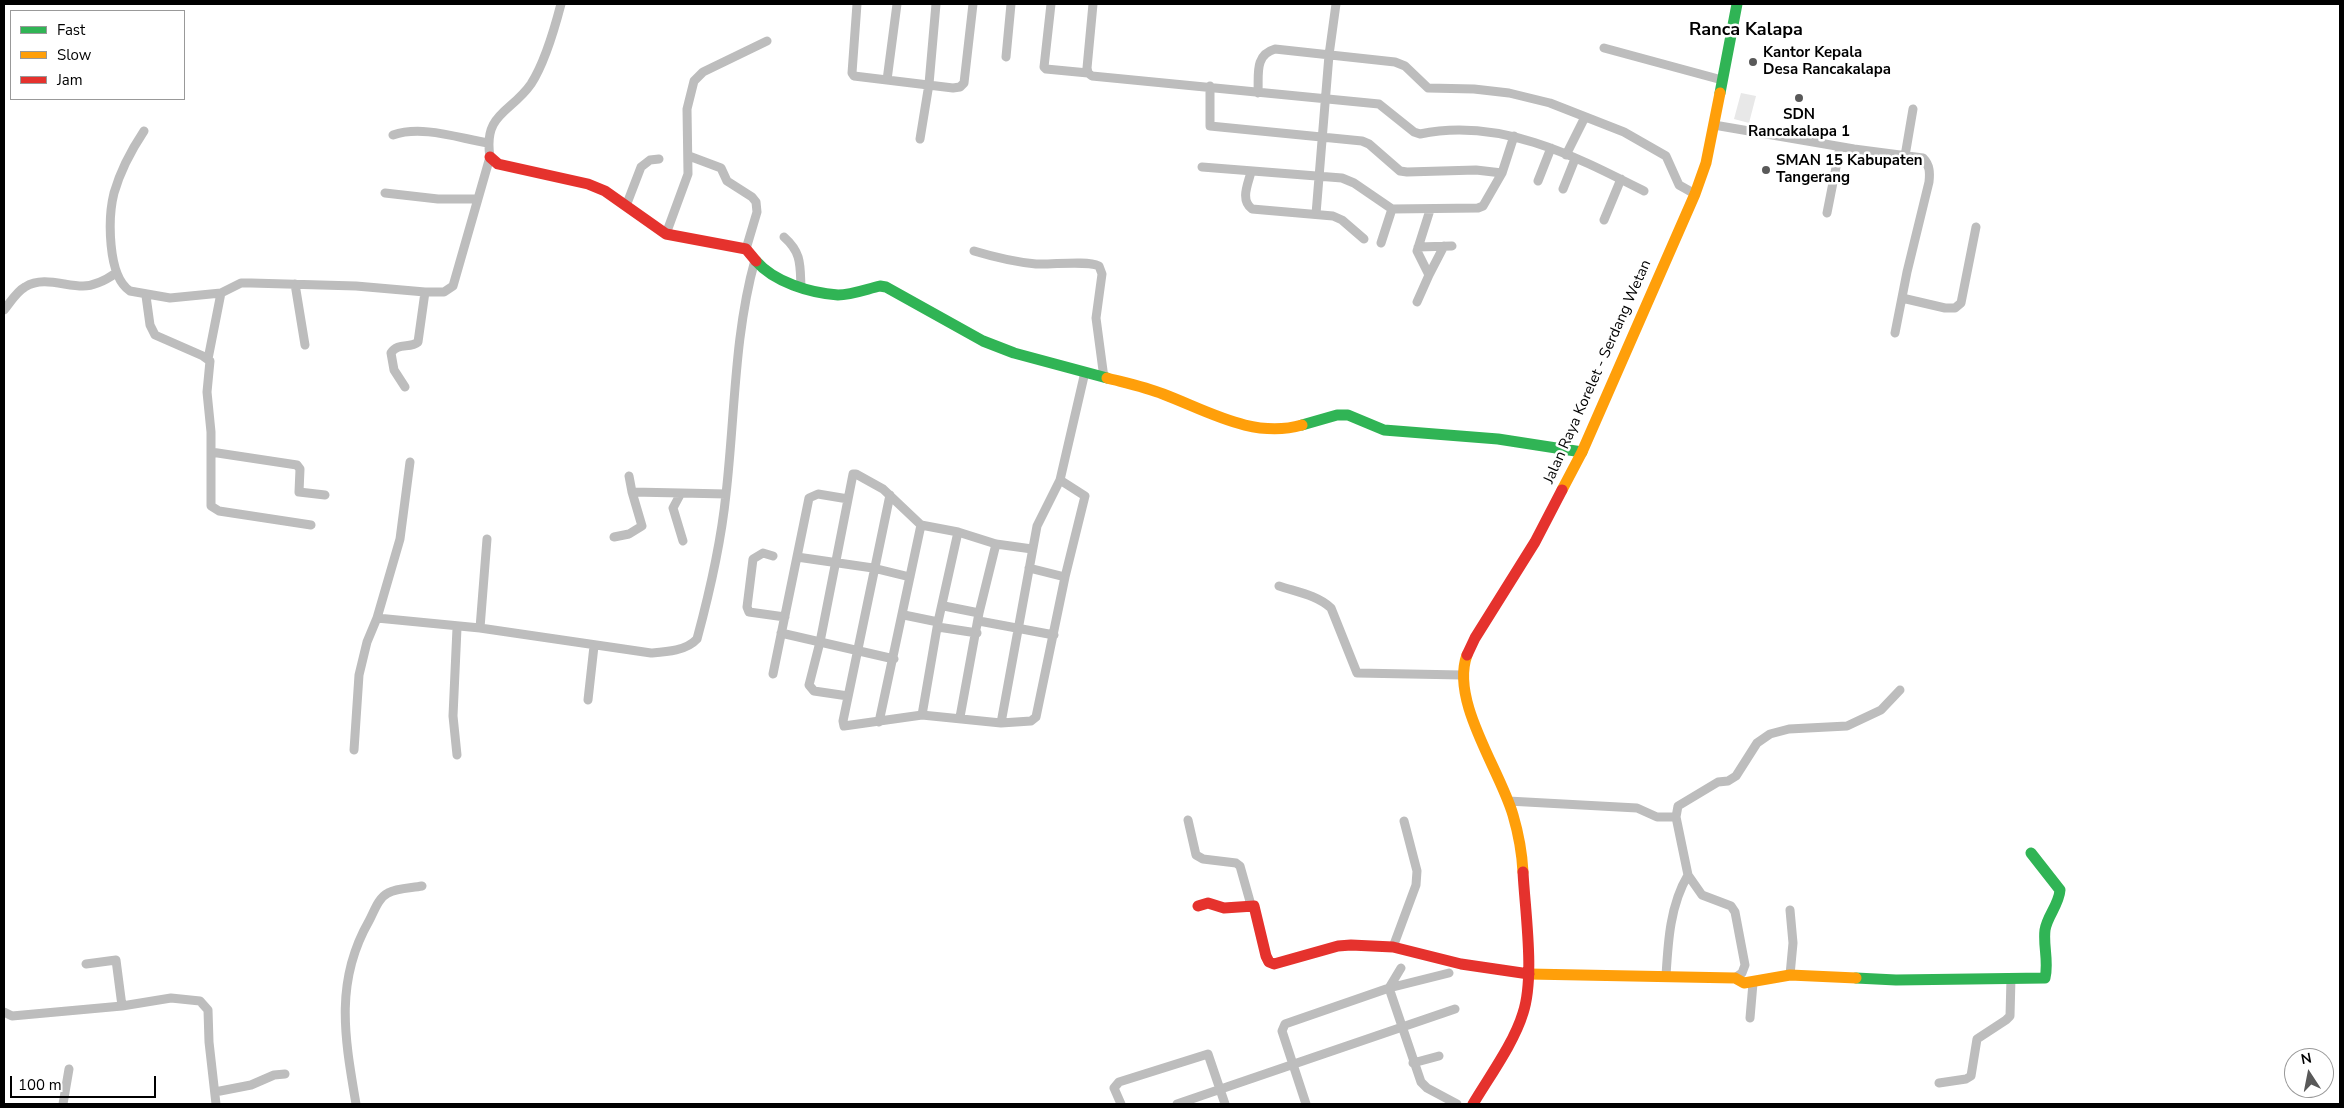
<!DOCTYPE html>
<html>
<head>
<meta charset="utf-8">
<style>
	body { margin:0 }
	#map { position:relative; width:2344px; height:1108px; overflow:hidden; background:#fff; font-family:"Nunito Sans",sans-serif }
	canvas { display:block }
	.frame { position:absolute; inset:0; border:5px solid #000; pointer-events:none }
	.legend { position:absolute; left:10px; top:10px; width:175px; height:90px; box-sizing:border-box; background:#fff; border:1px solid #999; margin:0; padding:6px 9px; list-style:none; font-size:15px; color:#000 }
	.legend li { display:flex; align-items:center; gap:10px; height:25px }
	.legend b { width:25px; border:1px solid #999 }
	.north { position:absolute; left:2284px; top:1048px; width:50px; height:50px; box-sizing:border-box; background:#fff; border:1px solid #999; border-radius:50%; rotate:349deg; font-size:14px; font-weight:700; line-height:20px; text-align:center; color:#000 }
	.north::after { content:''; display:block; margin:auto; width:18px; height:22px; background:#595959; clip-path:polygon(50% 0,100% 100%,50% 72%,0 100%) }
	.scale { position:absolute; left:10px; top:1076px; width:146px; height:22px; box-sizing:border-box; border:2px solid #000; border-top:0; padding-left:6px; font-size:15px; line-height:18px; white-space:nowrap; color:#000; -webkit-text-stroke:4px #fff; paint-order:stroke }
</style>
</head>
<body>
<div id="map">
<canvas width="2344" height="1108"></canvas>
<div class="frame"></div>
<ul class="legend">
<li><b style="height:6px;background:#30b455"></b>Fast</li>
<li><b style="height:6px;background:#ff9f0a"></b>Slow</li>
<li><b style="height:6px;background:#e5322d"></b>Jam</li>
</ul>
<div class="north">N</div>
<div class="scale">100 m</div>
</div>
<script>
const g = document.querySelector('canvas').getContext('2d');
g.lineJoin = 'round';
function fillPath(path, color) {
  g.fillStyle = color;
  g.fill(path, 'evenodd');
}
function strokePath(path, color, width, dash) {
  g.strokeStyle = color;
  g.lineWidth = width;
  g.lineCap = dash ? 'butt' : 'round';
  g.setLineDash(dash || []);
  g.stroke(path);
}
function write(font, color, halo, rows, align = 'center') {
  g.font = font + ' "Nunito Sans",sans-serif';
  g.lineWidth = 5;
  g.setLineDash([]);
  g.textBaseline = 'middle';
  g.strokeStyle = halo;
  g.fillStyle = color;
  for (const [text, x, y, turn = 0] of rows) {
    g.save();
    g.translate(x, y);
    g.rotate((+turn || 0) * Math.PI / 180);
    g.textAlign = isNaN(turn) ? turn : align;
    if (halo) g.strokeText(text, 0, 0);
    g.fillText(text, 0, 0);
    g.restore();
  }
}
fillPath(new Path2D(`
	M1741,93L1756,96L1749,123L1734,119Z`), '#e8e8e8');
strokePath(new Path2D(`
	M857,4L852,73L854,76L953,88L960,87L964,83L973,4
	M1051,4L1044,67L1046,69L1088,73
	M1093,4L1087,68L1088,73L1092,76L1379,104L1414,132L1420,134C1500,117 1575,156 1644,191
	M1604,48L1722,80
	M1006,57L1011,4
	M887,80L897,4
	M1210,86V126L1362,141L1369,144L1400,171L1407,172L1476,170L1502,173
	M1258,93C1259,75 1254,55 1275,49L1395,62L1405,66L1428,88L1474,89L1509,93L1550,103L1624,132L1666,156L1679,185L1695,194
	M1714,125L1854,149L1923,158C1930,165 1930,173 1929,182L1907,272L1895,333
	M144,131C132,149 120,172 114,193C108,217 107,276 130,291L170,298L221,293L241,283H251L356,286L425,292H444L453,286L490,157C483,113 511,113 531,84C544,64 555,27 561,4
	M393,135C422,125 458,138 488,143
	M920,139L929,84L936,4
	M1566,155L1585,117
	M689,156L721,168L727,181L752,197L756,202L757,212L746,249
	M1905,156L1913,109
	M1202,167L1342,178L1354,183L1392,209L1478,208L1483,206L1502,173L1514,136
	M1251,172C1248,184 1240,200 1252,209L1333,216L1342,220L1364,239
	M1538,181L1551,148
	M1563,189L1575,159
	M385,193L438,199H478
	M626,206L641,167L650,160L659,159
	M1827,213L1840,147
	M1316,214L1329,55L1336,4
	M1604,220L1621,179
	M666,234L688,174L687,109L694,81L703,72L767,41
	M784,237C802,253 800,265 801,288
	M1381,243L1392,209
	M1418,247L1452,246
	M974,251C994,257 1015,262 1036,264C1052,265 1086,260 1099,266L1102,274L1096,318L1104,378
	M1429,275L1444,246
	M295,284L305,345
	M146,296L150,325L155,335L203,356L210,361L207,392L211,432V506L219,511L311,525
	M1902,298L1945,308H1955L1961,303L1976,227
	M1417,302L1429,275L1417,251L1430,210
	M4,310C10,303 16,292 25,287C43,276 64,286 83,286C95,286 106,280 116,273
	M208,359L221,293
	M405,387L394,370L391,353C398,342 410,349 418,342L425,292
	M211,452L297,465L300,469L299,492L325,495
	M629,476L632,492
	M890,495L843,721L844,726L922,715L1001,723L1031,721L1036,717L1065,577L1085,496L1060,480
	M614,537L629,534L642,526L632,492L681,493
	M683,541L673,508L681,493L726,494
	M773,556L763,553L753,559L747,607L749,612L785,617
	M797,557L873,568L910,577
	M1029,568L1065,577
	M1279,586C1297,592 1317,595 1331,608L1357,673L1462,675
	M944,606L979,613
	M904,615L938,622
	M377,618L480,628L651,653C666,652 686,651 697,639C710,591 721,543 726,494C735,416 734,335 755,260
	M979,621L1054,635
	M938,627L977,633
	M480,628L487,539
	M781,633L894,659
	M773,674L809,498L818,494L848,499
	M848,696L814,691L809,685L820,642L853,474H856L883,489L921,525L958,532L996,544L1032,549
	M588,700L594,646
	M922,715L938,622L958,532
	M960,717L979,613L996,544
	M879,722L921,525
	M1001,723L1037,526L1060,480L1085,372
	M354,750L359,675L367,642L377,618L400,539L410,462
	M457,755L453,716L457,628
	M1508,801L1637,808L1657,817H1676
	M1188,820L1196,855L1203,859L1236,863L1240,866L1251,905
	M1790,910L1793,943L1790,975
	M1393,947L1416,885L1417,871L1404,821
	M86,964L116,960L122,1006
	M1401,968L1389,988L1421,1082L1427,1088L1457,1104
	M1666,976C1668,942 1670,905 1688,875
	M1735,978L1742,973L1745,965L1735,912L1731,906L1702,895L1688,875L1676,817L1678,806L1718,782L1728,781L1736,776L1757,743L1770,734L1789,729L1847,726L1881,710L1900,690
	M4,1012L12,1016L122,1006L171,998L200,1001L208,1010L209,1042L216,1104
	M1750,1018L1753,983
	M1413,1063L1439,1056
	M1939,1083L1966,1079L1971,1076L1977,1039L2006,1020L2010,1016L2011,978
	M215,1092L251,1085L274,1075L285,1074
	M63,1104L69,1069
	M356,1104C345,1039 334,982 369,921C374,912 378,898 388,893C397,888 412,888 422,886
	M1121,1104L1114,1088L1119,1082L1208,1054L1225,1104
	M1177,1104L1455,1009
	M1306,1104L1282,1031L1285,1024L1389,988L1449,973`), '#bdbdbd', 9);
strokePath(new Path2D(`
	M1720,93L1737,4
	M756,261C774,282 810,293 838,295C851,295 867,289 880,286L886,287L983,341L1014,353L1107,378
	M1302,425L1337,415H1348L1384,430L1498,439L1582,452
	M1856,978L1896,980L2045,978C2049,962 2043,946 2045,930C2047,916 2059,905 2060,890L2031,853`), '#30b455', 11);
strokePath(new Path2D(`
	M1107,378C1126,383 1145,387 1163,394C1208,411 1253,439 1302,425
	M1562,490L1582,452L1695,194L1706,163L1720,93
	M1467,655C1450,701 1500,770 1513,815C1518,832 1522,853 1523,872
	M1529,974L1735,978L1744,983L1790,975L1856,978`), '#ff9f0a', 11);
strokePath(new Path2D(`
	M490,157L498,164L588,184L605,191L666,234L746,249L756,261
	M1467,655L1475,638L1535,542L1562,490
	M1198,906L1208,903L1224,908L1254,906L1266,956L1269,962L1274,964L1338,946L1351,945L1393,947L1461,964L1529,974
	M1473,1104C1489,1077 1514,1043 1523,1013C1535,977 1525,911 1523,872`), '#e5322d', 11);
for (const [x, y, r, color] of [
	[1753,62,5,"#595959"],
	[1799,98,5,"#595959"],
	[1766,170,5,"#595959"]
]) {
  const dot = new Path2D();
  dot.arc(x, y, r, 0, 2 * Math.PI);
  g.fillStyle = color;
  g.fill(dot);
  strokePath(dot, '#fff', 2);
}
write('bold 15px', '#000', '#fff', [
	["Kantor Kepala",1763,53],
	["Desa Rancakalapa",1763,70],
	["SDN",1799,115,"center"],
	["Rancakalapa 1",1799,132,"center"],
	["SMAN 15 Kabupaten",1776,161],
	["Tangerang",1776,178]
], 'left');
write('15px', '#000', '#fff', [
	["Jalan Raya Korelet - Serdang Wetan",1598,372,-66]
]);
write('bold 18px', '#000', '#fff', [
	["Ranca Kalapa",1746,31]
]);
</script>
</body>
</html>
